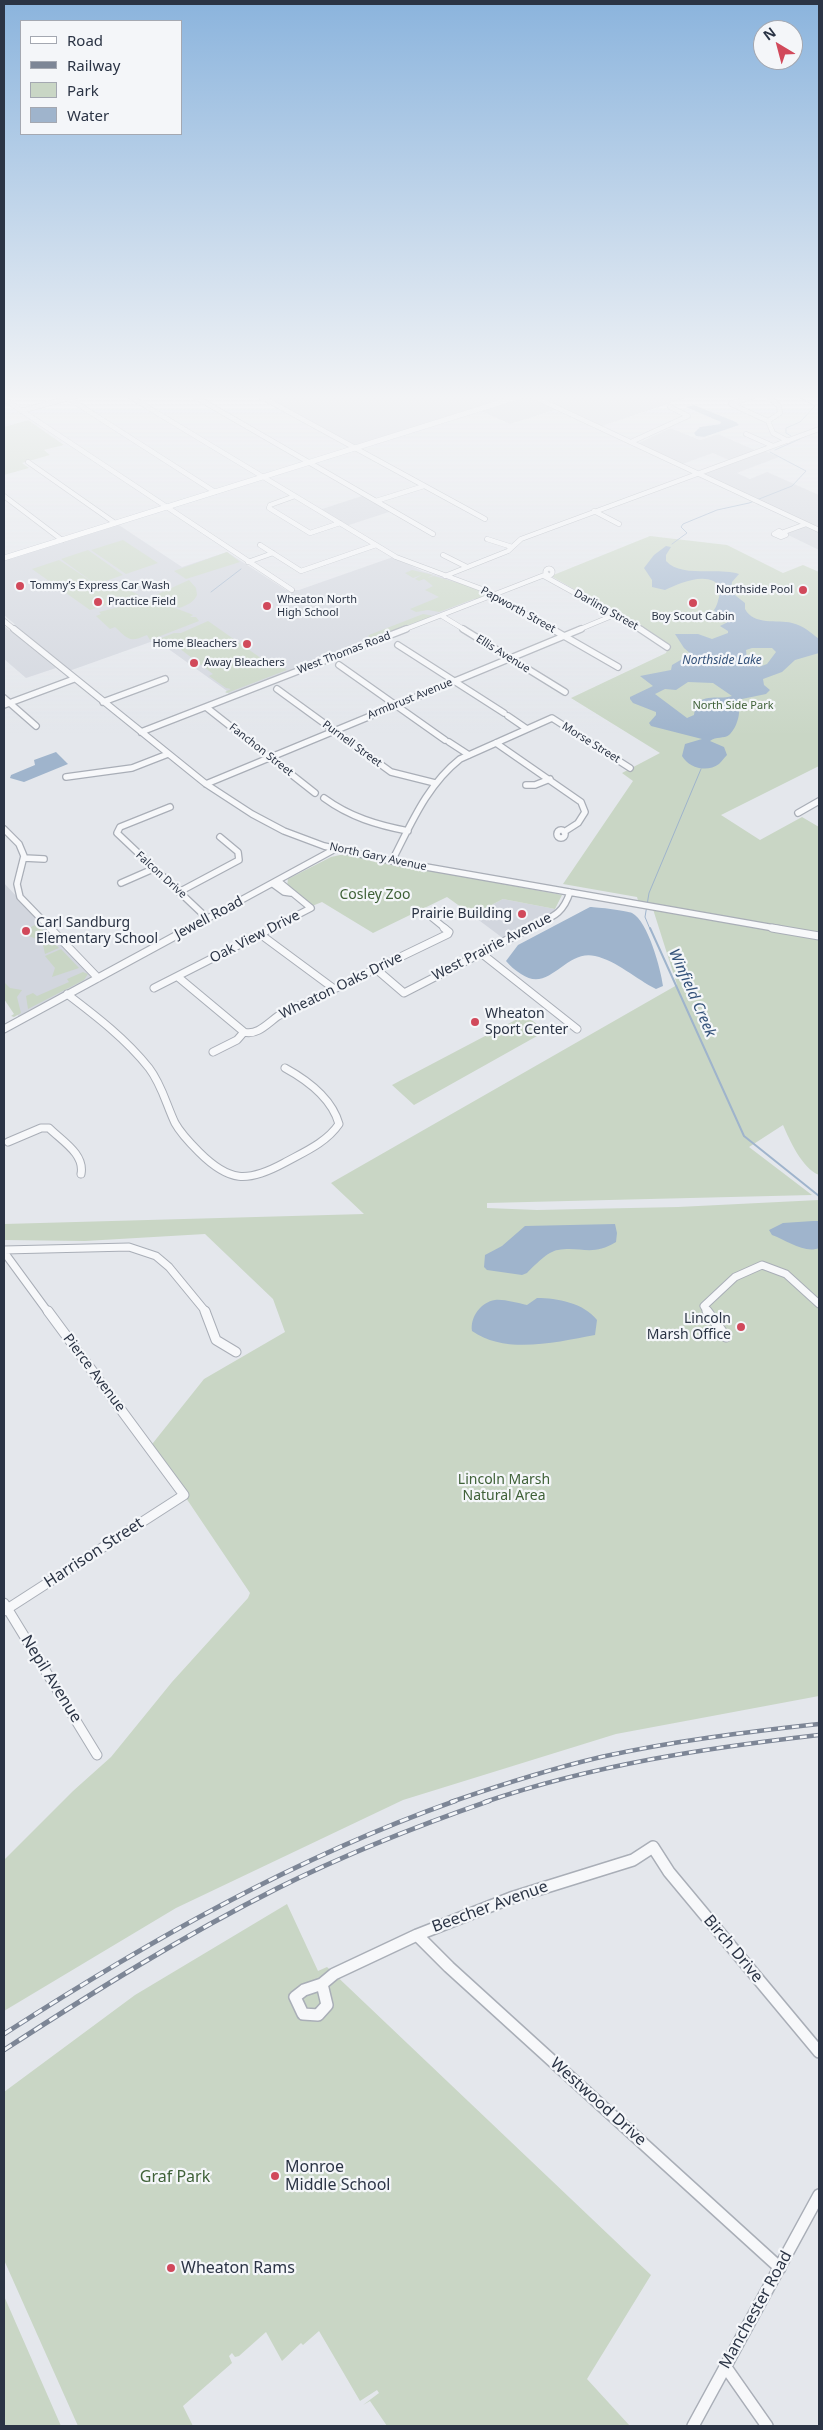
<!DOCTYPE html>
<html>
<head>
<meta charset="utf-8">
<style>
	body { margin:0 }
	#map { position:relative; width:823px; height:2430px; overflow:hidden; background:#e4e7ec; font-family:"Noto Sans",sans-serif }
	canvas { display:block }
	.frame { position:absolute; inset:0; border:5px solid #2b3445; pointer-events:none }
	.legend { position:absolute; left:20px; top:20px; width:162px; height:115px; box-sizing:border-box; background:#f4f6f9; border:1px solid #a4a8b1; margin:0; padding:6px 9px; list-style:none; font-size:15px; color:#2b3445 }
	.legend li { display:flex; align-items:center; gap:10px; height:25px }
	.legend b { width:25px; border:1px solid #a4a8b1 }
	.north { position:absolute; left:753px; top:20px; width:50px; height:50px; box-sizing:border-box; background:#f4f6f9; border:1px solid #a4a8b1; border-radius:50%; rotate:323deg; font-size:14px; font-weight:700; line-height:20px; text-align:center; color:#2b3445 }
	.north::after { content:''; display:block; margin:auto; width:18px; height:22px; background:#d1495b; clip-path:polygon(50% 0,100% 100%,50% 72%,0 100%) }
</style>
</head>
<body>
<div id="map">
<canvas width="823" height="2430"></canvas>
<div class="frame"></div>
<ul class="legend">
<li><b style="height:6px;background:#fff"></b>Road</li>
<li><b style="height:6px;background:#7d8696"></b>Railway</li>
<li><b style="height:14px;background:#c9d6c5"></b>Park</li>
<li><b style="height:14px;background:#9fb4cc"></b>Water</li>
</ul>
<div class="north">N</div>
</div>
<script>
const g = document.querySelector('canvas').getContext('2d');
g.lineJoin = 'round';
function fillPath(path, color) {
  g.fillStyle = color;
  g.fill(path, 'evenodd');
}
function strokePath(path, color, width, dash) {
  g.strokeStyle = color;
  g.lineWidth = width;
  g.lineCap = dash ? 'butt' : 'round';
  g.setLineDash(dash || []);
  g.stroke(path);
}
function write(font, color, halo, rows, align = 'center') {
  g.font = font + ' "Noto Sans",sans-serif';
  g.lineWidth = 4.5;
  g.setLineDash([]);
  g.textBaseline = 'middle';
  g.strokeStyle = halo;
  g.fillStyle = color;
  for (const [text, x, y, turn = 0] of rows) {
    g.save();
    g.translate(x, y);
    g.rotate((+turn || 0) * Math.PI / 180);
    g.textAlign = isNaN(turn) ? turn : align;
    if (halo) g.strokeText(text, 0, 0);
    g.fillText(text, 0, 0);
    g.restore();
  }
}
fillPath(new Path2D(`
	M263,396H518L355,447Z
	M523,396H531L558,409L510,424L479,410Z
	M536,396H691L599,427Z
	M670,428L700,440L718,434L757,451L731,461L713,453L680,465L637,444Z
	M763,450L779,457L737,473L750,479L767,472L819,495V529L700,474Z
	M365,495L392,511L346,526L319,510Z
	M804,524L819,531V550L782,532Z
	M119,525L182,567L227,552L286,590H299L393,557L422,571L469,585L487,594L230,696L227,691L156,640L69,671L4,615V559H11Z
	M4,626L14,634L56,668L26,678L4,659Z
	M4,883L93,978L20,1018L4,999Z
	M503,899L555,909L559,910L504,939L472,915Z`), '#d2d6de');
fillPath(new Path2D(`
	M28,420L64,445L44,450L50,455L22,463L29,468L4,475V427Z
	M650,536L727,545L783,573L803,565L819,572V766L721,815L760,840L802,817L819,827V1175C802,1168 790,1141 783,1125L749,1147L812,1195L487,1203V1208L537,1210L678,1207L819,1200V1696L616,1734L403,1800L176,1908L4,2011V1860L73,1791L111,1757L172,1682L248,1598L250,1593L184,1495L149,1448L204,1379L285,1332L273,1299L205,1234L85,1241L4,1240V1224L364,1214L331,1183L677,985L652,906L639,904L637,897L563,884L633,781L622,773L660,753L571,698L666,653L669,644L551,576Z
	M123,540L158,563L126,574L91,550Z
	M88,550L123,575L100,583L117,584L139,595L90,610L32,569L59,560L94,583L61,559Z
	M227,552L240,562L186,579L174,571Z
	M412,570L433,575L427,578L434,576L469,586L486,594L479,599H474L439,612L428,610L416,612L410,609L439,597L425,590L433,586L424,579L419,581L415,579L421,575L413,578L405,573Z
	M189,580L196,588L197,595C194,602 186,606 179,608L156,595Z
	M151,599L191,614L193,615L190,617H196L199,621L150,640L147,635C129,643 128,639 115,627L110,629L96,616L101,614L99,612Z
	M423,614L434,616L369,639L371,641L366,640L369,635Z
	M208,621L265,661L271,659L287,670L227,693L225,692L231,689L226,688L209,676L213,674L175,645L168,648L156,640L174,633H181Z
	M340,855H350L562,895L555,909L503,899L472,915L447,897L373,933L322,902L312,906L287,886L288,879L331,857Z
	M35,925L39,926L59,948L45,954L42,941L23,934L32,931L29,928Z
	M61,949L79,968L52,977L55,968L45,956Z
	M83,972L88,974L84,980L28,1009L26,996L33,993L37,996L69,982L67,979Z
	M4,982L10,988L22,990L17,997L21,1013L14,1017L11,1016L14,1014L4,999Z
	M525,1015L546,1031L414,1105L392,1085Z
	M287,1904L318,1971L327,1967L651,2275L587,2379L630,2426H387L370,2401L363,2405L379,2393L377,2390L360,2401L319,2331L303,2345L301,2343L282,2361L266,2332L239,2356L235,2357L232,2353L229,2356L232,2363L183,2406L193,2426H78L4,2260V2092L135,1995Z
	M4,2296L61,2426H4Z`), '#c9d6c5');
fillPath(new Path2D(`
	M694,405L736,422L739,425L704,437L696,436L694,433L700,427L720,424L721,422L686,407Z
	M666,546L671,547L666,555V561C681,578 717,567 739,574L732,582L731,592L745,603V609C754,626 777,619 792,623C804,626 810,632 819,639V653L795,660L782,672L763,679L764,685L770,690L766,694L737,700C742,709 738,727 729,735C724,739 716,736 710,741L724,747L727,755C724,758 722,761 719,764C707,773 689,768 682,756L685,744L702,739L651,726L649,723L656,715V712L633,703L630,699V697L653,686L640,676L671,670L672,665L691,654L684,648L675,634H698L712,639L728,633V631L720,626L728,622V620L718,616L714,610C719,603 718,596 722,589C710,569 680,583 665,590L652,587V580L644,568L654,555ZM752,648H772L776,652L767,664L759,667L747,661L746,650ZM688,682L713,683L732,696C717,701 697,690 694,715L687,718L655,694L665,689L676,690Z
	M56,752L68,764L24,782L10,778L11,775L35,765L34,760Z
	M590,907C597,907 628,911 632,913C648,921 661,970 663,986L656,989C636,979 617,961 595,956C565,949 550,994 521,974C515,970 510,966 506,961L518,945Z
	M813,1221H819V1248C805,1254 786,1240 772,1235L769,1230L783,1223Z
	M615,1224L617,1233L616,1242C592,1257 581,1246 558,1250C548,1251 534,1266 527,1273L522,1275L487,1270L484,1267L485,1255L502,1246L525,1226Z
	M537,1298C557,1298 584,1303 597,1320L595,1335C557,1342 506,1355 472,1331C470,1317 481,1302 495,1300C504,1299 517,1303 527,1305Z`), '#9fb4cc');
strokePath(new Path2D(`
	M791,436L786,433V428L800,422L815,406L797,396
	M775,450L800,439
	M672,544L687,533L681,527L683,524L717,510L749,503L792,486L806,471L770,452
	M211,592L241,569
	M650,929L645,917L649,893L701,769`), '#9fb4cc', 1);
strokePath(new Path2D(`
	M650,928L744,1136L819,1196`), '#9fb4cc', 2);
const minorFar4 = new Path2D(`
	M65,396L215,492
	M129,396L396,557L487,591L554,630
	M194,396L433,534
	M260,396L485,519
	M532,396L819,530
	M754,396L731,404L768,421L773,433L788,441
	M768,396L779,406L780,413L768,421
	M4,399L292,590
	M21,411L76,396
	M746,434L773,446
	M631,442L688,416L670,407
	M28,462L115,523
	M4,496L62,540
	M295,496L270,505L269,508L310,533L340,523
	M376,501L424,486
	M594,511L619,524
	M779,531L786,535L781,537L774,534Z
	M784,532L806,524
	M487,539L512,547
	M260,545L301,571L376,545
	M443,555L467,567
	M248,562L273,553
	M545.5 572a3.5 3.5 0 1 1 7 0a3.5 3.5 0 1 1-7 0Z
	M445,576L508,551L521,539L819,429
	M544,576L642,630
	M442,616L465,630
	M4,621L15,630
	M403,630L547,574
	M578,630L614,615`);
const minorFar3 = new Path2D(`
	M14,629L206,784L252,814L284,831L324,846L392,861L780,929
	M463,629L565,692
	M552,629L618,667
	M640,629L667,647
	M398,645L504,713
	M339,665L445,740
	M277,689L391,772L435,783
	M4,698L36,726
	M103,702L165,679
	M4,705L74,679
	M206,707L315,793
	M508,716L527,729
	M141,732L406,629
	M449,742L469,755
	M496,743L581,802L585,812L578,823L564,832
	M66,777L132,768L168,754
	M206,784L581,629
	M526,785H535L550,779
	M324,798C350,817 377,825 408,831
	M170,807L120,827L117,833L208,919
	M798,813L819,801
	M4,829L19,844L24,856L17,884L20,897L51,929
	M557 834a4 4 0 1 1 8 0a4 4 0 1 1-8 0Z
	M24,858L44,859
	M392,861C411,824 427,785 460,759L552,718L630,768
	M121,883L153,869
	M273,884L284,892L291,893
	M179,892L239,860L238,852L220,837
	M430,916L446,929
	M188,929L335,849
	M270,929L311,908L278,881
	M527,929C550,917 562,917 570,892`);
const minorFar2 = new Path2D(`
	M50,928L98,978
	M772,928L819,936
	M260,934L333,988
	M481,953L577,1029
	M376,969L404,993L530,928
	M178,977L244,1032
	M154,988L272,928
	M67,994C96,1016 126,1039 149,1068C162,1085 166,1104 175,1123C181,1134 190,1143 199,1152C229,1182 247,1183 284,1163C304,1152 326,1143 339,1124C332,1099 307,1080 285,1068
	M4,1029L190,928
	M213,1052L237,1040L244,1032C257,1036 268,1023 278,1016L448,934L449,932L444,928
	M8,1142L41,1128H49C62,1141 85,1154 81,1174
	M4,1250L129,1247L156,1256L169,1267L206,1312
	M4,1252L48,1312
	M708,1312L704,1306L735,1277L762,1265L786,1274L819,1304`);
const minorFar1 = new Path2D(`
	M205,1311L216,1340L236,1352
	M707,1311L726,1337
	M4,1603L97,1755
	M4,1611L184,1495L48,1311`);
const minor = new Path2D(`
	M417,1935L449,1967L780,2268
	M322,1984L327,2005L318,2015L303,2014L295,1997L304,1990Z
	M322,1984L334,1974L417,1935L511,1898L633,1860L653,1847L669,1872L819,2052
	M725,2366L767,2426
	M693,2426L819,2195`);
const major = new Path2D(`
	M4,558L521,396`);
strokePath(minorFar4, '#a9aeb7', 5.5);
strokePath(minorFar3, '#a9aeb7', 8);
strokePath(minorFar2, '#a9aeb7', 9);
strokePath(minorFar1, '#a9aeb7', 11);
strokePath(minor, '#a9aeb7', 14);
strokePath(major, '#a3abb8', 6);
strokePath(minorFar4, '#f7f8fa', 4.5);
strokePath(minorFar3, '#f7f8fa', 5.5);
strokePath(minorFar2, '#f7f8fa', 7);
strokePath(minorFar1, '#f7f8fa', 9);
strokePath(minor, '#f7f8fa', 11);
strokePath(major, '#fff', 5);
const railFar1 = new Path2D(`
	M451,1802C500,1785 550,1769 601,1757C673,1741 746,1732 819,1724
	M485,1802C593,1765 706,1748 819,1735`);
const rail = new Path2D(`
	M4,2034C147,1942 294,1858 455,1801
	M4,2050C93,1992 183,1936 278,1888C346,1854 417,1826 489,1801`);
strokePath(railFar1, '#7d8696', 4.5);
strokePath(rail, '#7d8696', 5);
strokePath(railFar1, '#f4f6f9', 2.5, [7]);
strokePath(rail, '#f4f6f9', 3, [9]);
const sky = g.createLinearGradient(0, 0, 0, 736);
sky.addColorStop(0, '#8bb4dd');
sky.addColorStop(0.54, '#f3f4f6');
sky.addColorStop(1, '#f3f4f600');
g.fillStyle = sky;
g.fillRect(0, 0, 823, 736);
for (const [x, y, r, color] of [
	[20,586,5,"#d1495b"],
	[803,590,5,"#d1495b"],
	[98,602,5,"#d1495b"],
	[693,603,5,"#d1495b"],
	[267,606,5,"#d1495b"],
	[247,644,5,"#d1495b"],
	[194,663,5,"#d1495b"],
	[522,914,5,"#d1495b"],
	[26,931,5,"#d1495b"],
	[475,1022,5,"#d1495b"],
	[741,1327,5,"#d1495b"],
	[275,2176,5,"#d1495b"],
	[171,2268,5,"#d1495b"]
]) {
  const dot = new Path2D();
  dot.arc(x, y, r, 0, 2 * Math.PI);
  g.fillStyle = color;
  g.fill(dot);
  strokePath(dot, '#f4f6f9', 2);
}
write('11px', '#2b3445', '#f4f6f9', [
	["Tommy’s Express Car Wash",30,586],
	["Northside Pool",793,590,"right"],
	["Wheaton North",277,600],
	["High School",277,613],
	["Practice Field",108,602],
	["Boy Scout Cabin",693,617,"center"],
	["Home Bleachers",237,644,"right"],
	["Away Bleachers",204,663]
], 'left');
write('11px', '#2b3445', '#f4f6f9', [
	["Papworth Street",518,610,29],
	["Darling Street",606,610,29],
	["West Thomas Road",344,653,-21],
	["Ellis Avenue",503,654,32],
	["Armbrust Avenue",410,699,-22],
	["Morse Street",591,743,32],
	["Purnell Street",352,744,36],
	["Fanchon Street",261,750,38],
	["North Gary Avenue",378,857,12],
	["Falcon Drive",161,875,42]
]);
write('11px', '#3f6138', '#f4f6f9', [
	["North Side Park",733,706]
]);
write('italic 12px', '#34527a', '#f4f6f9', [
	["Northside Lake",722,661]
]);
write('14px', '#3f6138', '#f4f6f9', [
	["Cosley Zoo",375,895],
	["Lincoln Marsh",504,1480],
	["Natural Area",504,1496]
]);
write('14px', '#2b3445', '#f4f6f9', [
	["Prairie Building",512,914],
	["Carl Sandburg",36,923,"left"],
	["Elementary School",36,939,"left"],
	["Wheaton",485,1014,"left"],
	["Sport Center",485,1030,"left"],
	["Lincoln",731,1319],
	["Marsh Office",731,1335]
], 'right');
write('14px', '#2b3445', '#f4f6f9', [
	["Jewell Road",209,918,-28],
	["Oak View Drive",255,937,-27],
	["West Prairie Avenue",492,947,-27],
	["Wheaton Oaks Drive",341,986,-26],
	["Pierce Avenue",94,1373,53]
]);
write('italic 15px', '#34527a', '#f4f6f9', [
	["Winfield Creek",692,993,66]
]);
write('16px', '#2b3445', '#f4f6f9', [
	["Harrison Street",94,1553,-33],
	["Nepil Avenue",51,1679,58],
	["Beecher Avenue",490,1907,-20],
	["Birch Drive",733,1949,50],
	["Westwood Drive",598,2102,42],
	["Manchester Road",756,2310,-61]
]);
write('16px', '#2b3445', '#f4f6f9', [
	["Monroe",285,2167],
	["Middle School",285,2185],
	["Wheaton Rams",181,2268]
], 'left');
write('16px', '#3f6138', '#f4f6f9', [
	["Graf Park",175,2177]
]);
</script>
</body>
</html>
